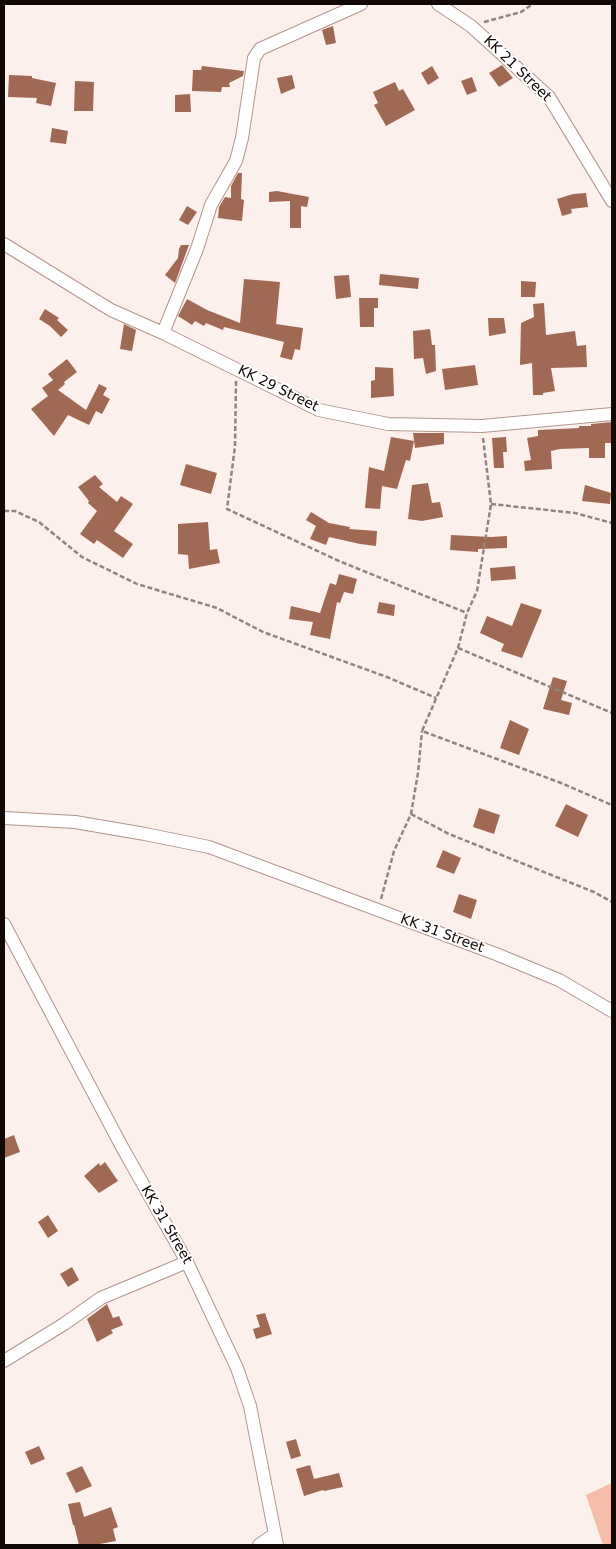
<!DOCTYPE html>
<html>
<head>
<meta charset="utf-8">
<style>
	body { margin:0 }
	#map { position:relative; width:616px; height:1549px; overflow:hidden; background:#fcf0ec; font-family:"DejaVu Sans",sans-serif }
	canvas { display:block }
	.frame { position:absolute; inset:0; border:5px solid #120906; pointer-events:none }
</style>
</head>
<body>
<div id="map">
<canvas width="616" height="1549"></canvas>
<div class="frame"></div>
</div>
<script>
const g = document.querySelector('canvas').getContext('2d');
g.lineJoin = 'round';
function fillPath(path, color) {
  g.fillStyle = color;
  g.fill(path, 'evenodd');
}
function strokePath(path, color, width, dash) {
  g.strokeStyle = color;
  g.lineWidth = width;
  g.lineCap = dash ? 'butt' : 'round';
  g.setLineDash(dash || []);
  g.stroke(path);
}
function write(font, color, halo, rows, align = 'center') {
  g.font = font + ' "DejaVu Sans",sans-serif';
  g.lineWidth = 4;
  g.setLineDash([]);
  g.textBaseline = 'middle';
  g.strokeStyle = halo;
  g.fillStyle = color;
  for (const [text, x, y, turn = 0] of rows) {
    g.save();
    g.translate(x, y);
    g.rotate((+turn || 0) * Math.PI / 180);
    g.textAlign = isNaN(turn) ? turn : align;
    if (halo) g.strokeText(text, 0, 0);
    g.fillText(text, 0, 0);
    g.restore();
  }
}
fillPath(new Path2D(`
	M612,1483V1545H603L586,1495Z`), '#f5bca8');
fillPath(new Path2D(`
	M333,26L336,43L326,45L322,30Z
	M502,65L513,78L499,87L489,73Z
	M202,66L244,71L243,76L229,83L230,87H222L221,92L192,91L193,70H201Z
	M432,66L439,78L428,85L421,73Z
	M9,75L32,76V78L56,83L51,106L36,103L37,98L8,97Z
	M292,75L295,88L281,94L277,78Z
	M472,77L477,91L467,95L461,81Z
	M75,81L94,82L93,111H74Z
	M395,82L399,91L403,89L415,110L386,126L374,105L378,103L373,92Z
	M190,94L191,112H175V95Z
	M52,128L68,131L66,144L50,142Z
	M238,173H242L241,199L244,200L242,221L218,218L219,207L225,197L231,198V186Z
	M277,191L309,197L307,207L301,206V228H290V201L269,202V192Z
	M586,193L588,207L571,209L572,213L562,216L557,199L573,194Z
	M187,206L197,212L188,225L179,220Z
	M181,245H189L175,283L165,275L178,258L179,249Z
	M380,274L419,278L418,289L379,285Z
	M349,275L351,297L336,299L334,276Z
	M244,279L280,282L276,324L303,328L300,350L295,349L292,360L280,357L284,342L224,327L223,330L206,323L204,326L195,321L192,325L178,316L187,299L207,310L240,323Z
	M521,281L536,282L535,297H521Z
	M359,298H378V308H374V327H360Z
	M544,303L546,335L575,331L577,346L586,345L587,367L551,368L555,391L543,393V395H533L532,363L520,365L521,323L534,317L533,304Z
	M45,309L59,318L57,320L68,330L61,337L50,326L39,319Z
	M488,318H504L506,333L489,336Z
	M124,324L136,330L132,351L120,349Z
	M430,329L432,345H435L436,371L426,374L423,358L414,359L413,331Z
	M67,359L77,372L64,382L65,384L58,390L86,410L99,384L107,388L103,395L110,399L102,414L96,411L89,425L68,415L54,436L31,409L48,396L42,388L53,380L48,374Z
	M475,365L478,385L445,390L442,369Z
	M375,367L393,368L394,396L371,398V381L375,380Z
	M612,422V443H605V458H589V448L560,449L551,451L552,469L525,471L524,461L531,460L527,438L538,436V430L579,428V426H591V424Z
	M413,433H444V444L415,448Z
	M391,437L414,441L410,461L406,460L397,489L382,486L380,509L365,508L369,467L384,471Z
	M506,437L507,452H503L504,468H494L492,438Z
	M186,464L217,473L211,494L180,485Z
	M95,475L103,484L99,487L117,502L121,496L133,504L114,531L133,544L123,558L97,540L94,544L80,534L97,511L88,503L89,501L78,487Z
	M428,483L432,503L440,502L443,517L422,521L408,519L412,485Z
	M585,485L611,493L610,504L582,501Z
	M311,512L329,523L350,527L349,529L377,531L376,546L360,544L329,537L326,545L310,539L316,526L306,520Z
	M208,522L210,550L217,549L220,563L189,569L188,555L178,554V524Z
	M451,535L491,537L507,536V548L478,549V552L450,550Z
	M515,566L516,579L491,581L490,568Z
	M339,574L357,579L353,594L344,592L340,603L337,602L330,639L310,635L313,622L289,619L291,606L320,613L330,583L336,585Z
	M379,602L395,605L394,616L377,613Z
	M521,603L542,610L522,658L501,651L504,644L480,633L487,616L512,626Z
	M553,677L567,681L561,700L572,703L569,715L543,709Z
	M510,720L529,729L519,755L500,748Z
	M566,804L588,815L578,837L555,826Z
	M479,808L500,815L494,834L473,827Z
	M443,850L461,858L454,874L436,867Z
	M459,894L477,900L471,919L453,912Z
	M14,1135L20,1152L4,1158V1139Z
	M105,1162L118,1181L99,1193L84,1176L99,1163L100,1166Z
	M48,1215L58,1231L48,1238L38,1222Z
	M72,1267L79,1280L68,1287L60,1274Z
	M107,1304L113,1318L119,1316L123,1325L111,1330L113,1333L97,1342L87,1319Z
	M265,1313L272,1334L256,1339L253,1329L260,1327L256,1315Z
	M296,1439L301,1456L291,1459L286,1442Z
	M39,1446L45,1459L31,1465L25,1452Z
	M310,1465L314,1479L339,1473L343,1487L324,1491L323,1490L304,1496L296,1469Z
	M82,1466L92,1486L76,1493L66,1473Z
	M80,1502L84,1517L111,1507L118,1527L113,1529L116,1541L94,1545H79L74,1525H73L68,1504Z`), '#a06954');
const street = new Path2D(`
	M438,4L471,26L549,97L612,201
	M4,244L111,310L163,333L319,410L388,424L482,426L612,414
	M163,333L197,249L211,205L236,161L242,138L254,58L260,49L361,4
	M4,818L75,822L145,834L209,847L496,954L559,980L612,1011
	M4,924L122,1147L187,1262L237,1368L250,1406L277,1545
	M4,1361L64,1324L101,1298L187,1262
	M259,1545L275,1534`);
strokePath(street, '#b0958b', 14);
strokePath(new Path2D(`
	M484,22L521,12L533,4
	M236,381L235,446L227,509L339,561L467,613
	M483,438L491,504L477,591L467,613L458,648L422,731L561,783L612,805
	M491,504L575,513L612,523
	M4,511H15L39,522L82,557L137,584L217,608L263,632L387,677L436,698
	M458,648L612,713
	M411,814L449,834L594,892L612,902
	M381,899L394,851L411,814L418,773L422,731`), '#8e8480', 2.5, [5, 2.5]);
strokePath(street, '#fff', 12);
write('14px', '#120906', '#fff', [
	["KK 21 Street",517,69,44],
	["KK 29 Street",278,389,26],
	["KK 31 Street",442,934,20],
	["KK 31 Street",166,1225,60]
]);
</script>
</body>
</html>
